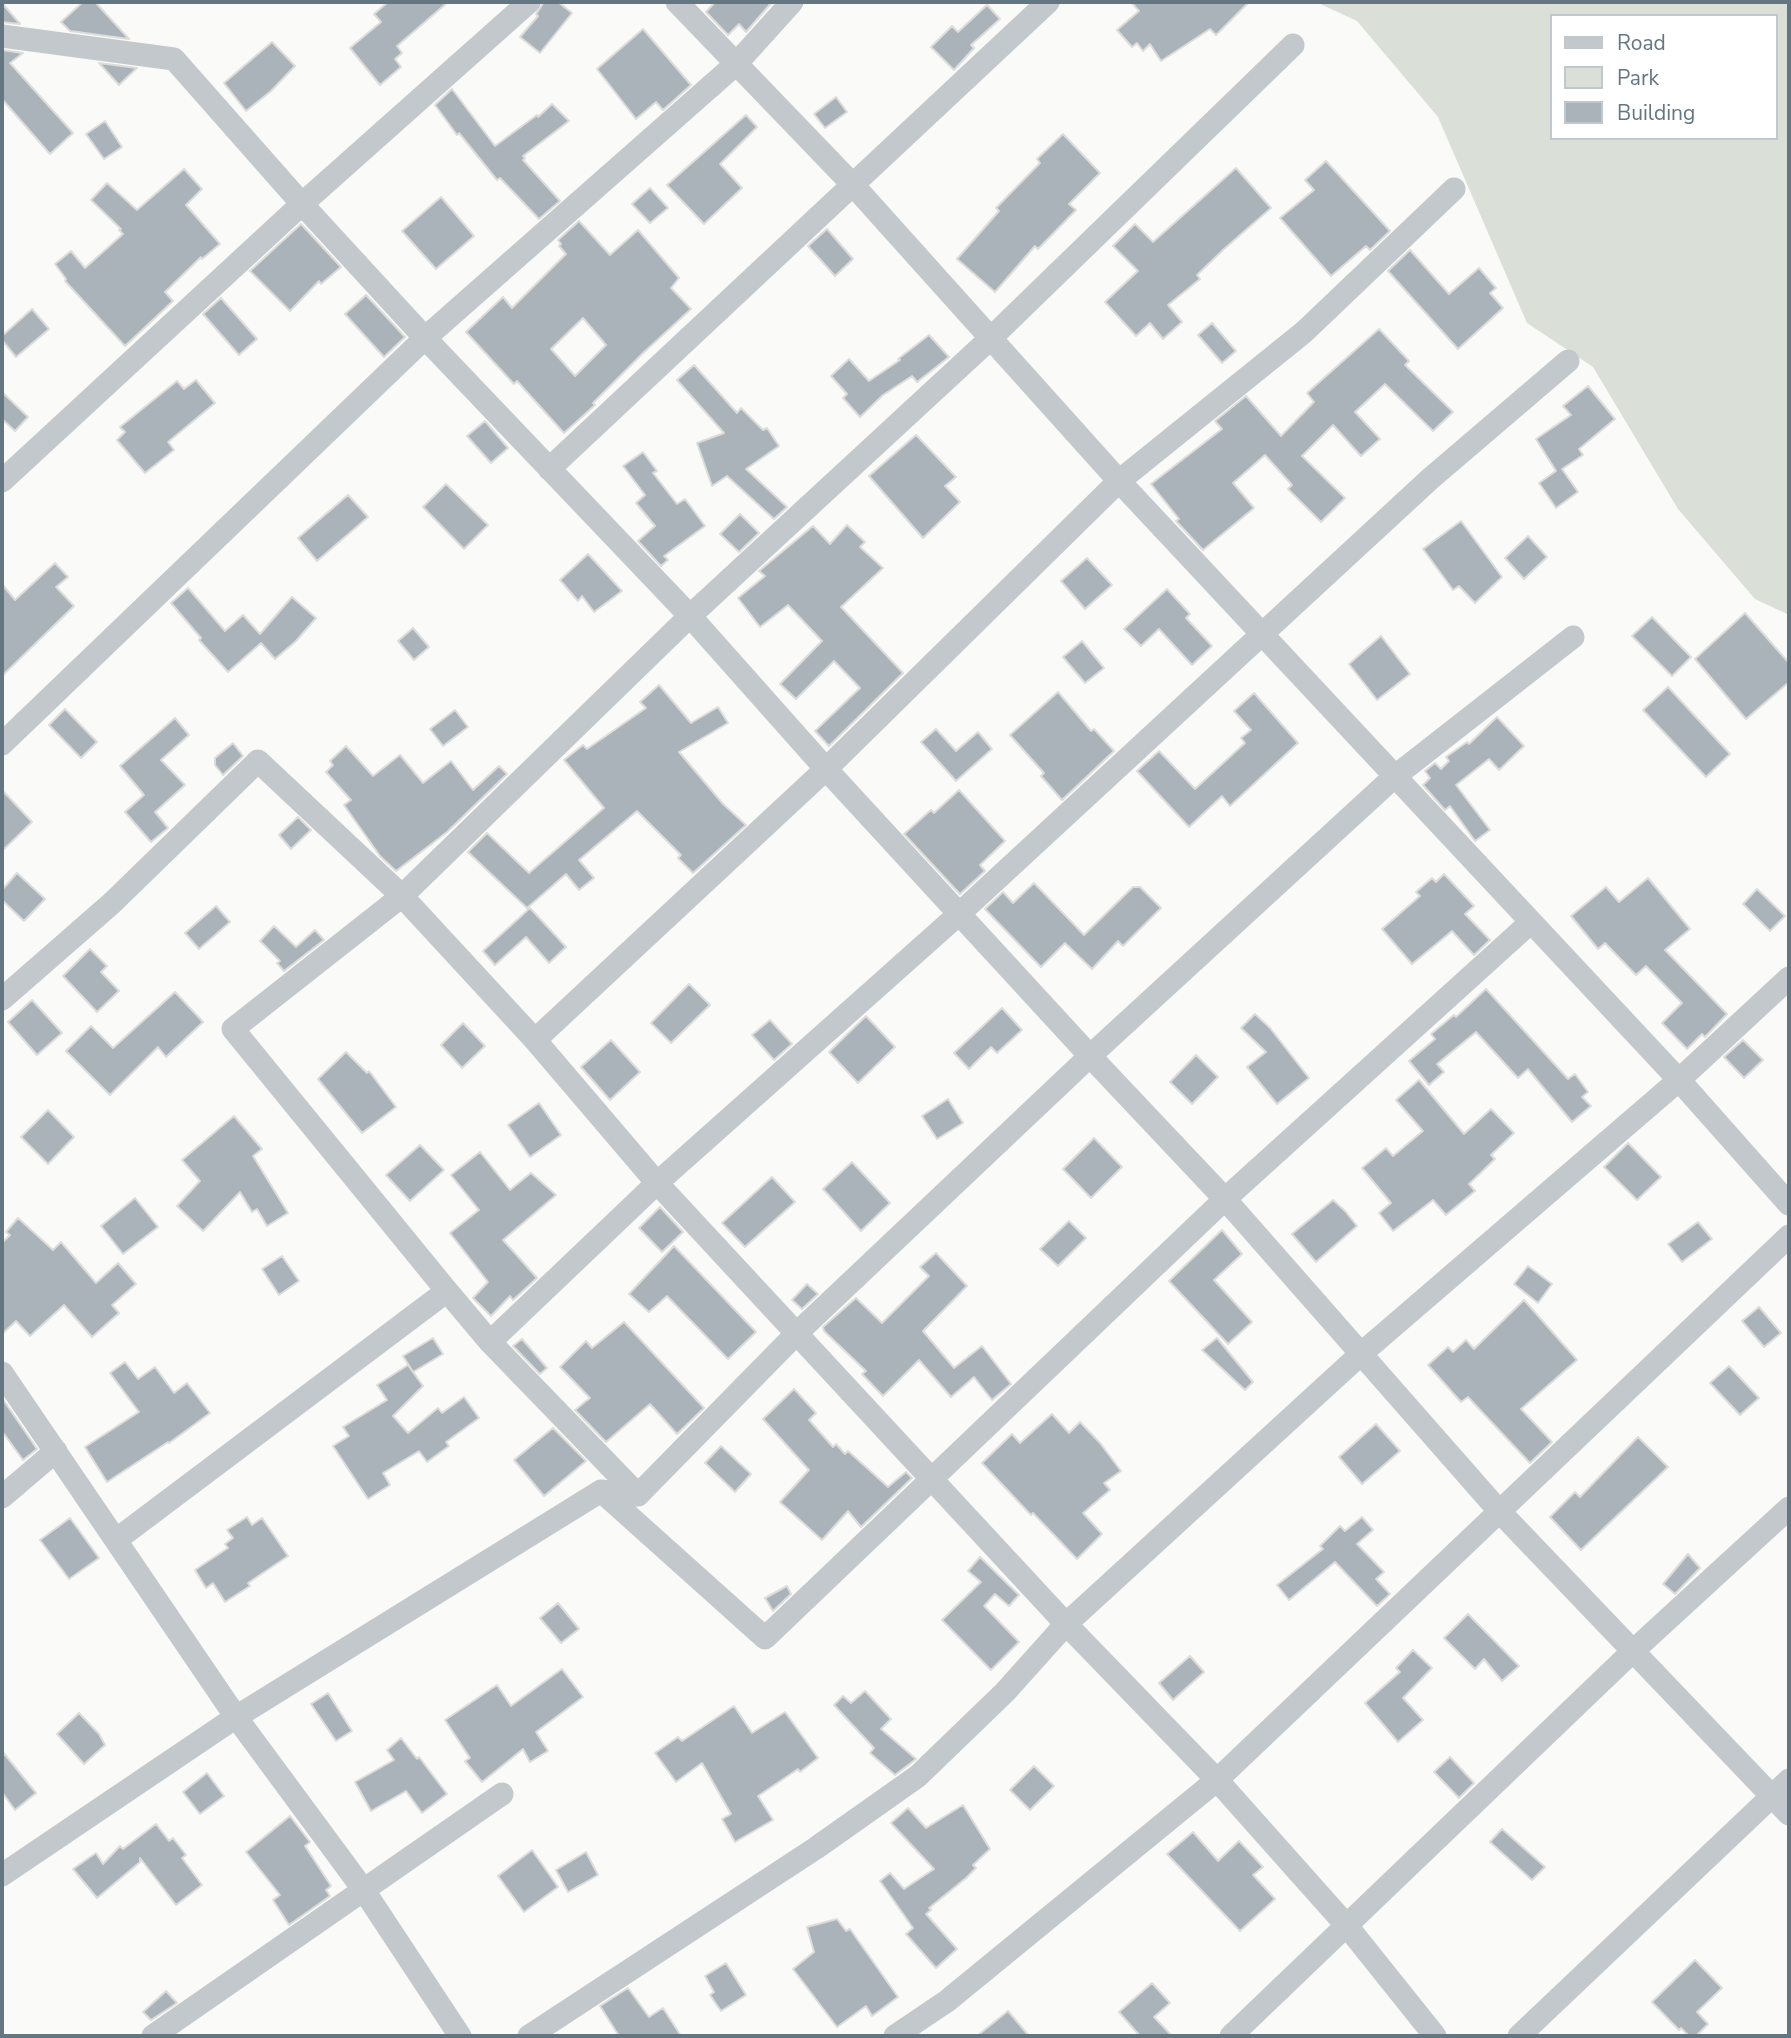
<!DOCTYPE html>
<html>
<head>
<meta charset="utf-8">
<style>
	body { margin:0 }
	#map { position:relative; width:1791px; height:2038px; overflow:hidden; background:#fafaf8; font-family:"Nunito Sans",sans-serif }
	canvas { display:block }
	.frame { position:absolute; inset:0; border:4px solid #657683; pointer-events:none }
	.legend { position:absolute; left:1550px; top:14px; width:228px; height:126px; box-sizing:border-box; background:#fff; border:2px solid #c1c8cd; margin:0; padding:9px 12px; list-style:none; font-size:21px; color:#657683 }
	.legend li { display:flex; align-items:center; gap:14px; height:35px }
	.legend b { width:35px; border:2px solid #c1c8cd }
</style>
</head>
<body>
<div id="map">
<canvas width="1791" height="2038"></canvas>
<div class="frame"></div>
<ul class="legend">
<li><b style="height:9px;background:#c3c8cc"></b>Road</li>
<li><b style="height:19px;background:#dadfd7"></b>Park</li>
<li><b style="height:19px;background:#aab3b9"></b>Building</li>
</ul>
</div>
<script>
const g = document.querySelector('canvas').getContext('2d');
g.lineJoin = 'round';
function fillPath(path, color) {
  g.fillStyle = color;
  g.fill(path, 'evenodd');
}
function strokePath(path, color, width, dash) {
  g.strokeStyle = color;
  g.lineWidth = width;
  g.lineCap = dash ? 'butt' : 'round';
  g.setLineDash(dash || []);
  g.stroke(path);
}
fillPath(new Path2D(`
	M1316,2H1789V615L1755,599L1678,509L1593,367L1527,323L1438,117L1357,21ZM1551,16H1775V138H1551Z`), '#dadfd7');
const building = new Path2D(`
	M83,2H95L129,39L70,31L61,22Z
	M388,2H448L397,46L402,53L395,59L401,67L380,85L350,48L381,22L374,14Z
	M544,2H558L572,13L540,53L520,37L538,16L536,14Z
	M715,2H772L746,32L739,24L728,35L706,12Z
	M1131,2H1249L1216,35L1210,29L1161,61L1150,44L1143,51L1137,43L1132,47L1117,30L1139,11Z
	M2,3L20,24L2,22Z
	M987,5L1000,19L971,45L974,48L954,70L931,47L952,26L958,32Z
	M643,29L691,85L663,110L656,102L636,119L597,69Z
	M272,42L295,66L271,91L246,111L224,83Z
	M2,50L23,53L10,63L73,133L50,154L2,99Z
	M99,63L137,68L119,85Z
	M452,89L495,146L537,115L538,117L552,104L569,121L523,156L525,158L523,160L560,201L539,219L500,178L497,180L459,133L457,135L435,105Z
	M836,97L847,112L825,128L814,114Z
	M746,115L757,127L720,164L742,188L704,224L667,185Z
	M105,121L122,147L104,159L86,134Z
	M1063,134L1100,173L1069,204L1076,210L1038,249L1035,246L995,292L957,259L999,211L996,208L1040,163L1037,159Z
	M1326,161L1390,231L1370,250L1366,246L1331,276L1280,218L1314,190L1305,180Z
	M1236,168L1271,208L1224,249L1197,275L1200,279L1168,305L1182,322L1163,339L1150,323L1136,336L1105,302L1138,271L1113,246L1135,224L1153,242Z
	M184,169L202,189L186,205L220,244L202,259L201,257L165,292L173,301L125,346L65,281L66,279L55,264L71,251L85,268L123,234L119,230L121,229L91,200L107,183L137,210Z
	M650,188L668,208L650,223L632,204Z
	M441,197L474,236L436,269L402,231Z
	M579,221L610,255L638,230L679,278L671,288L691,309L643,353L593,403L595,405L564,433L517,381L514,384L466,332L503,297L512,308L566,254L559,246L561,244L558,240ZM583,318L606,345L575,376L551,349Z
	M301,224L341,267L321,284L319,281L290,311L250,271Z
	M827,229L853,259L835,276L808,246Z
	M1410,250L1449,294L1479,268L1496,288L1490,293L1503,308L1458,349L1388,271Z
	M366,295L405,337L384,357L345,314Z
	M221,298L257,339L239,355L203,314Z
	M32,309L49,329L16,357L2,340V336Z
	M1212,323L1236,351L1222,363L1198,335Z
	M1379,329L1409,361L1405,365L1453,412L1433,431L1385,384L1355,412L1380,439L1361,456L1333,425L1302,456L1345,498L1321,522L1288,489L1292,485L1265,455L1233,483L1254,508L1203,550L1176,521L1179,519L1151,484L1222,429L1215,421L1246,396L1281,436L1314,402L1307,393Z
	M929,335L949,357L917,382L912,376L883,395L860,417L843,398L847,394L831,376L849,359L869,381L900,360L898,359Z
	M694,365L737,413L741,408L763,430L767,428L779,446L746,469L787,507L774,519L727,476L712,486L697,443L724,433L677,380Z
	M196,380L215,403L168,442L174,450L145,473L117,440L125,432L120,427L177,381L184,389Z
	M1588,386L1615,419L1579,449L1583,455L1562,469L1578,492L1556,508L1539,483L1556,471L1536,439L1571,415L1563,406Z
	M2,392L28,417L15,431L2,419Z
	M485,421L508,448L491,463L467,436Z
	M916,435L956,477L945,486L960,502L923,538L869,476Z
	M643,452L657,471L653,473L677,504L685,499L705,526L664,556L668,560L661,566L638,541L655,526L636,503L645,495L623,466Z
	M446,484L488,525L464,549L423,507Z
	M348,495L368,517L317,561L298,538Z
	M740,514L759,533L739,552L720,534Z
	M1461,521L1502,577L1475,603L1459,586L1453,590L1423,549Z
	M847,525L865,542L860,547L883,568L841,607L903,673L829,746L815,731L860,688L834,661L796,699L780,684L822,641L788,605L760,627L738,598L765,576L759,571L813,526L830,544Z
	M1528,536L1547,557L1524,579L1505,558Z
	M588,554L622,591L594,612L582,596L578,601L560,580Z
	M1087,558L1112,585L1085,609L1061,581Z
	M55,563L68,577L56,587L74,606L2,676V584L15,600Z
	M188,588L225,631L243,615L260,634L292,597L316,618L296,641L275,659L261,643L228,672L199,640L201,638L171,603Z
	M1167,589L1190,614L1186,618L1212,646L1192,665L1159,629L1141,646L1124,629Z
	M1745,613L1789,663V682L1746,719L1695,659Z
	M1652,617L1691,657L1672,676L1632,636Z
	M413,628L429,647L414,660L398,641Z
	M1381,636L1410,674L1377,700L1349,664Z
	M1082,641L1104,668L1085,683L1063,657Z
	M659,685L691,723L718,707L728,723L679,752L723,804L746,825L693,873L678,858L681,855L637,811L579,860L594,878L579,890L566,874L527,908L468,852L487,833L529,873L604,808L564,760L583,745L587,749L646,708L640,702Z
	M1668,687L1730,754L1706,777L1643,710Z
	M1058,692L1091,731L1094,729L1114,751L1062,800L1041,776L1044,773L1010,735Z
	M1254,693L1298,743L1230,806L1222,796L1189,827L1137,771L1159,751L1195,789L1245,743L1241,738L1251,730L1234,711Z
	M65,709L97,742L81,758L49,725Z
	M455,710L468,727L443,746L430,729Z
	M1497,717L1524,746L1499,770L1489,759L1456,785L1490,830L1475,841L1450,806L1445,810L1423,785L1430,778L1425,771L1435,763L1441,769L1449,761L1446,757L1467,742L1469,744Z
	M175,718L189,735L161,760L185,785L155,812L168,828L151,842L125,812L144,795L120,766Z
	M936,729L956,751L978,732L992,749L956,781L921,742Z
	M233,743L243,756L223,775L215,765V758Z
	M346,746L373,776L400,755L423,783L451,761L473,790L499,766L507,774L447,832L396,871L380,856L344,805L351,800L326,772L333,765L330,761Z
	M2,790L32,822L2,851Z
	M959,790L1005,841L980,865L985,871L960,894L904,834L931,810L934,813Z
	M298,817L311,830L291,849L279,835Z
	M17,873L45,899L24,921L2,900V890Z
	M1444,874L1474,906L1465,914L1490,940L1474,955L1452,931L1412,964L1382,929L1420,896L1416,892L1432,878L1436,882Z
	M1648,878L1690,929L1665,950L1727,1014L1705,1037L1702,1034L1687,1049L1662,1023L1682,1003L1646,966L1636,975L1605,943L1598,949L1571,916L1606,887L1619,902Z
	M1034,883L1084,935L1133,887H1140L1161,908L1123,946L1118,941L1092,969L1065,943L1041,967L985,909L1003,892L1013,903Z
	M1757,889L1785,916L1770,931L1743,904Z
	M216,906L230,922L199,949L185,933Z
	M530,908L566,947L549,963L526,937L495,965L483,951Z
	M274,926L296,947L315,930L324,940L284,971L277,963L280,961L260,941Z
	M90,949L107,966L101,972L119,991L97,1012L63,976Z
	M689,984L710,1005L671,1043L651,1023Z
	M1486,989L1568,1079L1575,1074L1588,1092L1582,1097L1591,1106L1572,1122L1528,1069L1518,1078L1476,1032L1437,1064L1444,1072L1429,1085L1409,1061L1435,1039L1431,1034L1454,1015L1456,1017Z
	M175,992L203,1022L166,1057L158,1047L110,1095L66,1051L91,1026L113,1048Z
	M32,1000L62,1033L37,1055L8,1022Z
	M1002,1008L1022,1030L997,1053L991,1047L969,1069L954,1053Z
	M1255,1014L1270,1028L1309,1078L1277,1104L1247,1067L1266,1052L1241,1028Z
	M866,1016L895,1047L858,1083L829,1052Z
	M770,1020L792,1044L774,1060L752,1035Z
	M463,1023L485,1046L462,1068L441,1045Z
	M611,1040L640,1072L610,1100L581,1067Z
	M1743,1040L1763,1060L1744,1078L1724,1057Z
	M346,1052L367,1073L369,1071L396,1107L362,1133L318,1079Z
	M1196,1055L1218,1077L1192,1104L1170,1082Z
	M1419,1080L1464,1134L1491,1109L1514,1133L1491,1155L1495,1159L1469,1184L1475,1191L1446,1215L1433,1200L1393,1231L1379,1213L1391,1203L1362,1168L1386,1148L1393,1156L1423,1131L1396,1100Z
	M948,1099L963,1123L937,1139L922,1116Z
	M539,1103L561,1135L530,1157L508,1125Z
	M48,1110L74,1137L48,1164L21,1137Z
	M234,1116L262,1149L253,1156L288,1213L267,1226L257,1209L252,1212L240,1192L203,1231L177,1206L200,1181L182,1160Z
	M1094,1138L1122,1167L1091,1198L1063,1169Z
	M1628,1143L1661,1177L1637,1200L1604,1167Z
	M420,1145L444,1170L410,1201L386,1175Z
	M480,1152L510,1190L531,1173L556,1195L503,1240L537,1278L513,1300L510,1296L491,1316L473,1298L488,1282L450,1233L479,1210L451,1175Z
	M852,1162L890,1203L861,1231L823,1189Z
	M772,1177L795,1202L745,1247L722,1223Z
	M135,1198L158,1227L123,1254L101,1226Z
	M1333,1200L1345,1211L1357,1226L1316,1262L1292,1234Z
	M660,1207L683,1232L662,1252L639,1228Z
	M18,1218L53,1250L61,1242L96,1283L118,1263L136,1284L112,1305L119,1313L92,1337L64,1305L30,1336L16,1321L2,1334V1243L10,1235L6,1232Z
	M1069,1221L1086,1238L1058,1266L1040,1249Z
	M1698,1222L1712,1239L1682,1262L1668,1244Z
	M1222,1230L1242,1254L1214,1280L1252,1322L1228,1344L1169,1281Z
	M674,1246L756,1332L728,1359L667,1296L649,1312L629,1294Z
	M936,1253L967,1286L923,1331L954,1368L982,1346L1011,1384L992,1400L974,1377L951,1397L919,1360L883,1396L862,1374L866,1371L824,1331L823,1327L856,1298L882,1323L929,1276L920,1267Z
	M282,1256L299,1281L279,1295L262,1269Z
	M1528,1266L1552,1284L1538,1303L1514,1284Z
	M807,1284L818,1294L802,1309L792,1300Z
	M1524,1300L1577,1360L1521,1409L1552,1442L1530,1463L1468,1397L1461,1402L1428,1365L1448,1347L1453,1352L1466,1340L1474,1349Z
	M1759,1307L1781,1333L1764,1347L1742,1321Z
	M624,1322L704,1408L677,1434L650,1404L606,1442L575,1410L590,1398L560,1367L586,1341L592,1348Z
	M433,1338L443,1354L413,1372L403,1356Z
	M1217,1338L1253,1382L1245,1390L1202,1350Z
	M522,1339L547,1368L540,1374L513,1346Z
	M125,1362L138,1379L155,1367L174,1393L187,1383L210,1413L169,1443L168,1442L107,1482L85,1447L139,1412L110,1373Z
	M408,1365L423,1386L393,1416L408,1433L438,1408L442,1413L464,1397L479,1418L446,1442L449,1446L427,1462L419,1451L383,1473L390,1485L368,1499L333,1446L349,1436L343,1427L387,1400L377,1385Z
	M1729,1366L1759,1398L1740,1415L1710,1383Z
	M794,1389L816,1413L809,1420L833,1447L836,1444L845,1454L848,1451L888,1487L906,1472L912,1478L861,1527L848,1511L822,1540L780,1502L809,1470L763,1419Z
	M2,1398L37,1449L23,1460L2,1431Z
	M1052,1414L1069,1433L1080,1422L1100,1443L1121,1471L1104,1483L1110,1490L1083,1513L1102,1534L1077,1559L1033,1513L1031,1515L982,1463L1012,1434L1020,1443Z
	M1376,1424L1400,1451L1362,1484L1339,1457Z
	M553,1428L586,1461L544,1496L514,1460Z
	M1638,1437L1668,1467L1581,1550L1550,1517L1575,1492L1580,1497Z
	M721,1446L751,1474L735,1492L705,1463Z
	M247,1517L252,1525L262,1518L288,1556L248,1583L250,1586L225,1602L213,1583L206,1588L195,1570L228,1548L225,1544L233,1538L227,1530Z
	M1362,1517L1373,1530L1357,1544L1384,1572L1376,1579L1390,1594L1377,1606L1335,1562L1289,1600L1277,1585L1323,1549L1320,1546L1340,1526L1345,1531Z
	M70,1518L99,1558L69,1579L40,1540Z
	M1688,1554L1700,1568L1675,1594L1663,1584Z
	M980,1557L1019,1595L1009,1606L995,1594L984,1606L1019,1642L991,1670L942,1620L981,1582L968,1571Z
	M787,1586L791,1594L773,1611L765,1598Z
	M558,1603L579,1629L561,1643L540,1618Z
	M1468,1614L1519,1666L1502,1681L1484,1659L1475,1669L1444,1638Z
	M1413,1650L1432,1668L1403,1698L1423,1720L1398,1742L1365,1703L1400,1672L1396,1668Z
	M1190,1656L1204,1672L1173,1700L1159,1683Z
	M562,1669L583,1697L536,1732L548,1751L530,1762L523,1749L482,1782L465,1761L470,1758L445,1720L497,1685L511,1706Z
	M865,1691L891,1719L881,1729L916,1759L895,1775L870,1753L874,1748L834,1705L843,1696L851,1703Z
	M328,1693L352,1731L336,1741L311,1704Z
	M734,1706L752,1733L785,1712L818,1758L800,1772L798,1769L758,1796L773,1820L735,1842L722,1819L731,1814L702,1763L676,1782L655,1753L678,1737L682,1741Z
	M79,1713L99,1734L105,1745L84,1764L57,1734Z
	M401,1738L417,1759L419,1757L447,1794L422,1813L406,1791L371,1811L355,1782L394,1760L387,1750Z
	M2,1751L36,1793L15,1810L2,1792Z
	M1450,1757L1474,1783L1459,1798L1434,1772Z
	M1034,1766L1054,1786L1030,1810L1010,1790Z
	M207,1773L224,1796L200,1814L183,1792Z
	M963,1805L990,1849L973,1865L976,1868L966,1878L929,1908L931,1910L926,1914L957,1949L936,1968L906,1934L913,1928L880,1881L890,1873L904,1889L934,1869L891,1823L908,1808L926,1828Z
	M290,1816L310,1842L305,1846L331,1886L326,1890L330,1896L289,1925L273,1900L280,1895L246,1852Z
	M156,1824L169,1841L173,1838L186,1855L182,1858L202,1885L176,1905L140,1858V1862L97,1898L73,1869L96,1853L103,1864L120,1846L123,1849Z
	M1502,1829L1545,1867L1532,1880L1490,1842Z
	M1193,1832L1218,1861L1239,1841L1263,1867L1253,1875L1275,1899L1240,1931L1167,1854Z
	M532,1850L558,1887L524,1912L498,1876Z
	M586,1852L598,1875L568,1892L556,1870Z
	M837,1919L846,1931L850,1929L898,1997L872,2016L866,2006L837,2027L793,1969L814,1952L807,1927Z
	M1695,1960L1722,1988L1697,2012L1708,2024L1696,2036H1689L1681,2028L1679,2030L1652,2002Z
	M726,1963L746,1995L721,2011L710,1995L714,1992L705,1976Z
	M1152,1983L1170,2003L1154,2017L1172,2036H1140L1119,2012Z
	M628,1988L649,2017L663,2008L681,2036H619L600,2006Z
	M166,1991L177,2003L151,2020L143,2012Z
	M1008,2011L1029,2036H977Z`);
fillPath(building, '#aab3b9');
strokePath(building, '#dcdcda', 2);
strokePath(new Path2D(`
	M677,2L854,186L1119,481L1679,1080L1789,1204
	M2,36L174,59L302,204L425,338L690,616L826,769L1090,1056L1225,1199L1500,1512L1789,1814
	M549,469L1048,2
	M2,481L302,204L529,2
	M2,744L425,338L736,64L792,2
	M2,999L112,903L258,761L402,896L535,1040L657,1183L1066,1624L1217,1780L1347,1926L1435,2036
	M535,1040L826,769L1119,481L1304,332L1454,189
	M447,1291L233,1029L402,896L690,616L992,337L1293,45
	M490,1342L638,1495
	M2,1373L236,1717L363,1889L460,2036
	M601,1491L765,1638L1225,1199L1531,922
	M2,1497L56,1451
	M116,1540L447,1291L490,1342L657,1183L959,914L1430,479L1568,361
	M2,1875L236,1717L601,1491L638,1495L797,1333L1090,1056L1394,777L1573,637
	M153,2036L502,1794
	M529,2036L816,1848L918,1776L1005,1692L1066,1624L1362,1353L1679,1080L1789,978
	M895,2036L947,2001L1217,1780L1789,1236
	M1231,2036L1632,1652L1789,1508
	M1519,2036L1789,1780`), '#c3c8cc', 23);
</script>
</body>
</html>
